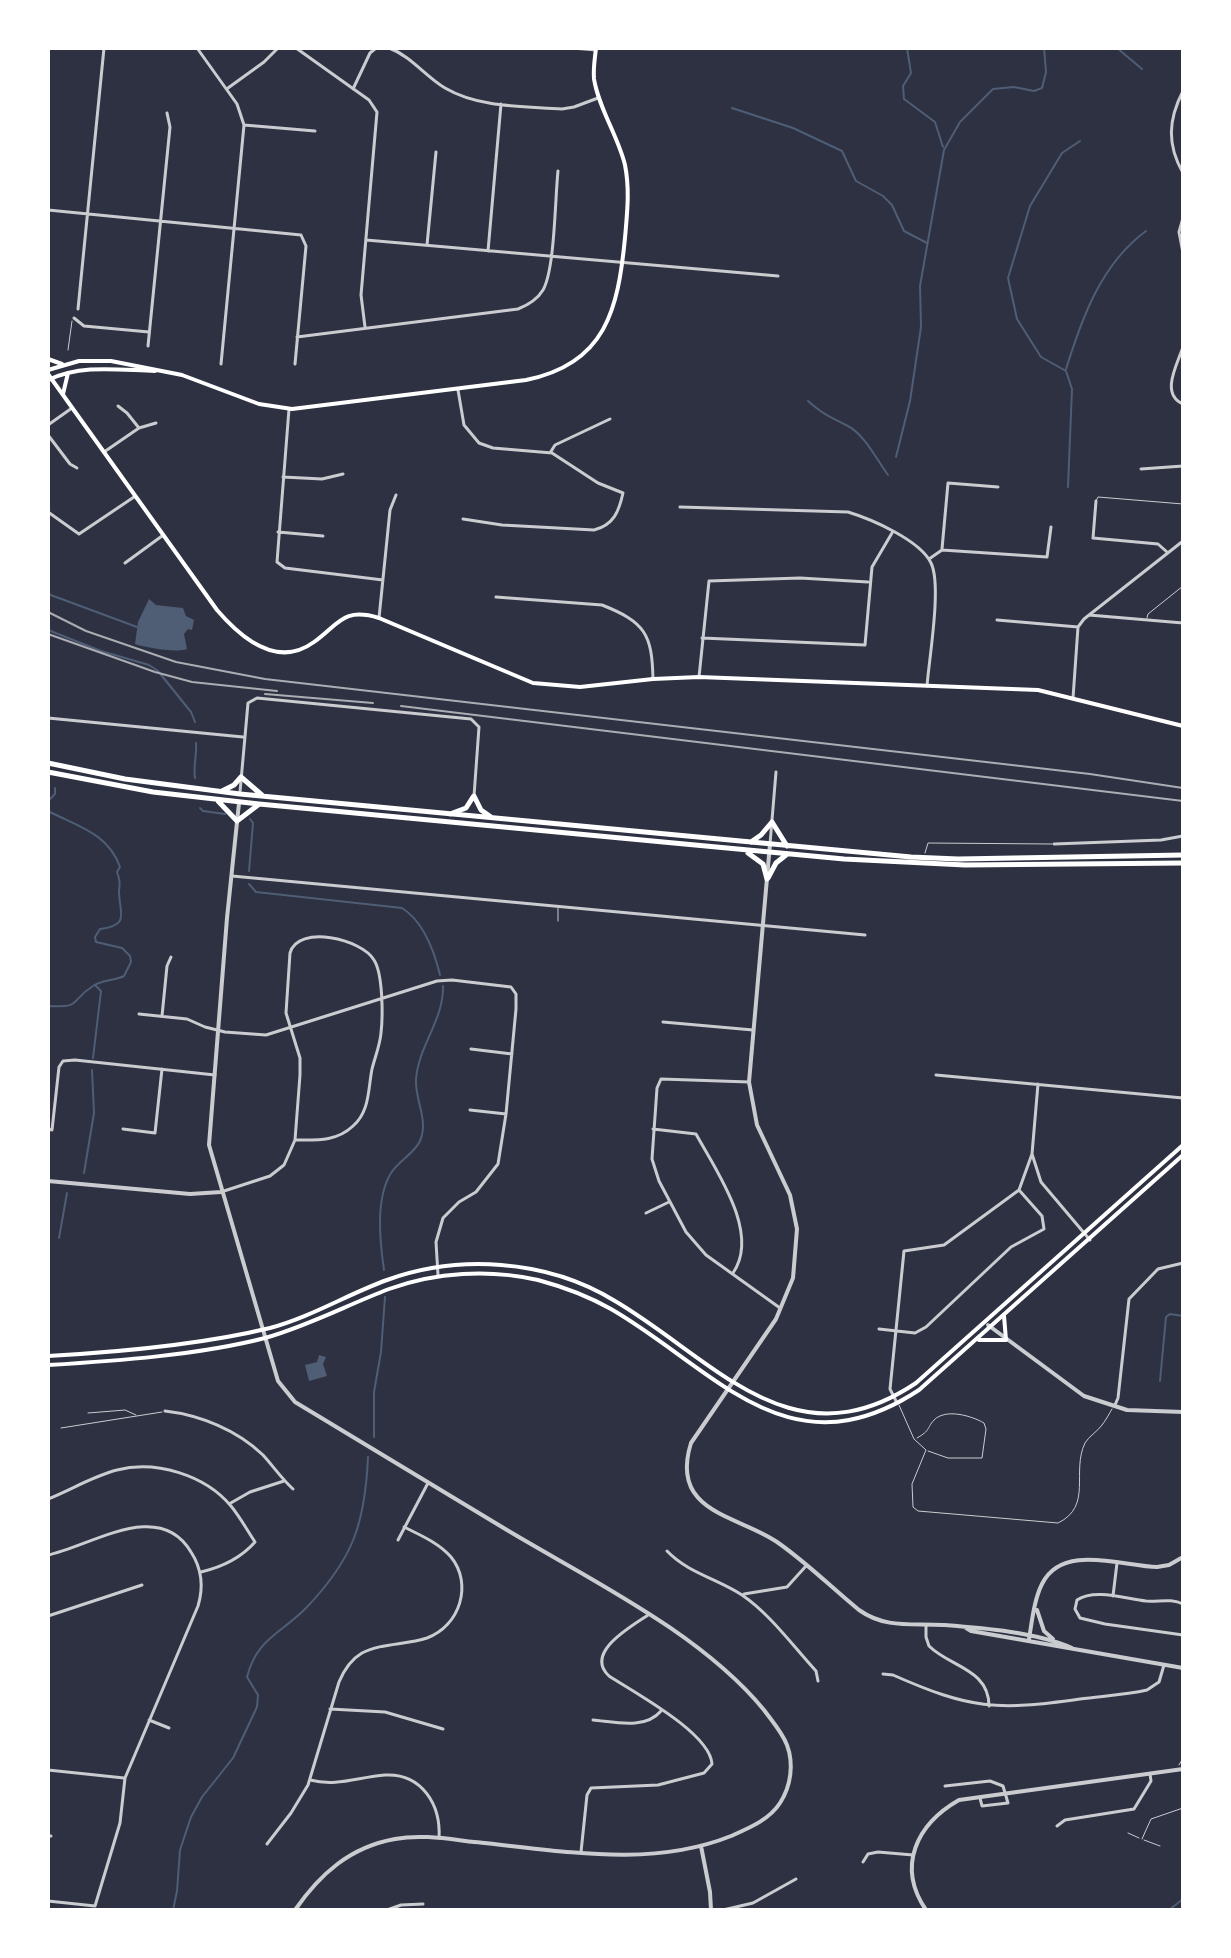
<!DOCTYPE html>
<html>
<head>
<meta charset="utf-8">
<style>
	body { margin:0 }
	#map { position:relative; width:1231px; height:1958px; overflow:hidden; background:#2d3142; font-family:"Alegreya Sans",sans-serif }
	canvas { display:block }
	.frame { position:absolute; inset:0; border:50px solid #fff; pointer-events:none }
</style>
</head>
<body>
<div id="map">
<canvas width="1231" height="1958"></canvas>
<div class="frame"></div>
</div>
<script>
const g = document.querySelector('canvas').getContext('2d');
g.lineJoin = 'round';
function fillPath(path, color) {
  g.fillStyle = color;
  g.fill(path, 'evenodd');
}
function strokePath(path, color, width, dash) {
  g.strokeStyle = color;
  g.lineWidth = width;
  g.lineCap = dash ? 'butt' : 'round';
  g.setLineDash(dash || []);
  g.stroke(path);
}
fillPath(new Path2D(`
	M149,599L156,605L183,608L186,616L194,620L192,630L188,629L184,634L187,649C175,653 148,648 135,644L138,622Z
	M319,1355L326,1357L323,1364L327,1376L309,1381L305,1365L317,1362Z`), '#4f5d75');
strokePath(new Path2D(`
	M907,48L911,73L903,86L904,99L935,122L943,147
	M1117,48L1142,69
	M732,108L793,128L842,151L856,181L883,196L892,205L904,231L927,243
	M1066,369C1082,318 1101,264 1146,231
	M808,401C824,415 829,416 846,425C865,434 876,459 888,475
	M896,457L910,401L921,327L920,286L944,150L960,122L993,89L1014,87L1034,91L1042,88L1046,72L1044,48
	M1068,487L1072,389L1066,371L1041,357L1017,319L1008,278L1030,206L1062,153L1080,141
	M48,594L137,627
	M48,630L101,651L149,665L158,671L191,712L195,722
	M195,778C193,766 197,756 196,743
	M48,801L55,794V788
	M200,808L203,811L225,814
	M48,811C77,826 108,833 120,867L117,872C120,880 120,883 119,891C119,913 131,925 100,929L95,937L96,942L122,948L130,956L131,962L124,976C114,981 101,980 93,986C69,1001 83,1008 48,1006
	M249,871L253,823L250,819
	M249,884L256,892L402,908C424,922 434,950 440,975
	M93,1058L101,991L95,985
	M84,1173L94,1113L92,1070
	M59,1238L67,1193
	M384,1270C380,1242 375,1199 391,1173C399,1160 414,1154 420,1141C429,1120 415,1101 416,1080C418,1046 444,1020 443,986
	M1160,1381L1166,1317L1170,1314L1183,1316
	M374,1437V1392L381,1352L385,1297
	M173,1910L177,1891L180,1850L191,1817L202,1797L233,1758L257,1707L258,1695L247,1677C257,1638 282,1633 306,1608C353,1559 365,1524 368,1457
	M1169,1910L1183,1899`), '#4f5d75', 2);
strokePath(new Path2D(`
	M68,350L72,321
	M1096,501L1098,497L1183,504
	M1147,618L1148,614L1183,586
	M925,853L928,843L1052,844
	M558,908V921
	M899,1405L914,1439L926,1450L912,1484L913,1507L918,1511L1058,1523C1093,1506 1071,1472 1085,1443C1089,1436 1097,1432 1102,1425C1106,1420 1109,1414 1112,1409
	M88,1413L125,1410L136,1415
	M61,1428L162,1412
	M917,1438C931,1430 926,1429 934,1420C946,1408 972,1416 984,1423L986,1429L982,1458H948L928,1451
	M1179,1765L1183,1758
	M1128,1833L1139,1838
	M1142,1839L1151,1819L1183,1808
	M1144,1840L1160,1846`), '#caccd0', 1);
strokePath(new Path2D(`
	M197,48L237,104L244,125L221,364
	M296,48L369,100L377,112L361,295L365,327
	M389,48C411,56 425,76 445,88C479,108 523,106 562,109L574,107L598,98
	M572,48L596,50
	M228,88L264,62L278,48
	M353,89L370,53L376,48
	M1183,91C1168,120 1167,145 1183,173
	M244,125L315,131
	M48,210L301,235L306,246L295,364
	M1183,218L1179,232L1183,253
	M366,240L778,276
	M427,245L436,152
	M488,251L501,104
	M78,309L104,48
	M74,318L84,326L149,332
	M297,337L518,309C528,305 537,300 543,290C555,269 555,198 558,171
	M148,346L170,127L167,113
	M1183,347C1177,365 1160,394 1183,404
	M458,390L464,425L479,443L493,448L552,453L598,483L623,493C619,511 614,525 594,530L502,525L463,519
	M118,406L127,413L139,428
	M289,409L277,562L285,568L383,580
	M48,425L72,408
	M48,435L70,464L77,468
	M104,452L139,428L156,423
	M550,453L555,445L610,419
	M1141,469L1183,466
	M283,477L322,479L343,474
	M1096,501L1093,538L1158,544L1167,552
	M680,507L848,512C871,519 920,540 931,563C942,585 929,659 927,686
	M48,512L79,534L134,497
	M278,532L323,536
	M942,549L948,483L998,487
	M942,550L1047,557L1051,527
	M929,559L942,550
	M125,563L162,536
	M496,597L602,605C645,622 652,634 653,679
	M1089,615L1183,623
	M379,618L390,510L396,495
	M997,620L1078,627
	M702,638L865,645L872,567L892,533
	M699,677L709,581L800,578L868,582
	M1073,698L1078,627L1084,619L1183,541
	M48,718L243,737
	M240,792L248,703L257,698L471,719L479,727L474,796
	M770,844L776,772
	M1054,844L1161,840L1183,836
	M232,876L865,935
	M139,1014L187,1019L205,1027L225,1032L266,1035L437,981L452,980L511,987L516,994V1009L506,1114L498,1164L476,1192L459,1202L443,1218L436,1242L438,1275
	M162,1016L167,966L171,957
	M663,1022L753,1030
	M471,1049L512,1054
	M936,1075L1183,1098
	M749,1082L661,1079L657,1088L652,1159L659,1181L686,1232L706,1255L780,1308
	M1038,1084L1032,1154L1041,1182L1090,1240
	M470,1110L506,1114
	M48,1129L52,1130L59,1067L63,1061L75,1060L215,1075
	M123,1129L155,1133L162,1069
	M653,1129L696,1134C715,1169 761,1233 733,1273
	M221,1192L270,1176L284,1165L295,1140L300,1075V1058L286,1013L290,953C298,924 362,939 374,960C383,974 383,1016 381,1033C380,1045 375,1057 372,1069C368,1089 370,1111 353,1126C336,1142 316,1140 295,1140
	M646,1213L669,1202
	M879,1329L915,1333L926,1327L1011,1247L1044,1229L1042,1216L1019,1190
	M896,1401L890,1389L904,1251L944,1245L1019,1190L1032,1154
	M1115,1405L1118,1398L1129,1299L1158,1269L1183,1263
	M165,1411C200,1415 237,1430 263,1455C273,1466 282,1479 293,1489
	M48,1499C71,1490 93,1476 117,1470C156,1460 205,1475 231,1506C240,1517 247,1530 255,1542C241,1558 222,1567 201,1572
	M229,1504L250,1492L284,1481
	M398,1540L428,1483
	M667,1551C688,1573 718,1579 742,1595C770,1614 793,1646 816,1671L818,1681
	M48,1555C91,1546 159,1498 191,1552C202,1569 204,1586 198,1606L125,1778L120,1823L95,1906L48,1901
	M744,1594L787,1587L806,1566
	M1113,1596L1117,1563
	M1183,1604C1171,1598 1159,1602 1146,1601C1126,1599 1095,1588 1077,1600L1075,1609L1080,1618L1105,1624L1183,1635
	M48,1616L142,1585
	M926,1625V1637L929,1646C950,1667 989,1669 989,1706
	M883,1674L893,1675C970,1709 996,1711 1080,1699C1102,1696 1125,1695 1147,1690L1159,1682L1164,1665
	M330,1709L385,1712L443,1729
	M149,1720L169,1728
	M593,1720C615,1722 645,1730 661,1711
	M48,1770L124,1778
	M310,1780C337,1787 358,1777 385,1775C422,1773 441,1805 439,1838
	M945,1786L990,1781L1003,1786L1008,1803L982,1806L980,1798
	M1057,1826L1065,1820L1134,1809L1151,1781L1150,1774
	M48,1836H51
	M267,1844L291,1813L308,1785L339,1682C344,1670 350,1660 362,1653C381,1643 406,1645 427,1638C460,1626 473,1584 451,1557C439,1543 420,1535 404,1527
	M581,1852L587,1795L591,1788L658,1785L704,1773L712,1764C710,1733 635,1693 609,1676C584,1653 630,1627 648,1615
	M863,1862L868,1854L878,1852L913,1855
	M387,1910L401,1905L423,1904
	M723,1910L753,1903L796,1879`), '#caccd0', 3);
strokePath(new Path2D(`
	M239,803L227,918L209,1145L278,1381L295,1402C364,1444 433,1486 502,1527C588,1579 700,1632 764,1710C772,1721 782,1732 787,1745C794,1764 791,1786 780,1803C769,1820 749,1828 731,1836C649,1869 559,1850 474,1842C448,1839 421,1834 395,1839C350,1847 320,1874 295,1910
	M770,844L749,1082L757,1125L790,1195L797,1229L793,1278L776,1319L691,1443C669,1513 738,1515 777,1542C806,1562 832,1588 859,1610C886,1629 912,1623 943,1625C982,1628 1036,1632 1072,1648
	M48,1181L190,1194L221,1192
	M988,1325L1084,1396L1127,1410L1183,1412
	M1037,1610L1044,1631L1053,1639
	M966,1628L971,1631L1183,1668
	M1029,1639C1032,1621 1034,1600 1042,1584C1062,1543 1122,1566 1157,1567L1169,1565L1183,1557
	M701,1846L710,1892L711,1910
	M926,1910C896,1866 917,1824 959,1800L1183,1769`), '#caccd0', 4);
strokePath(new Path2D(`
	M48,359L62,364
	M48,370L79,361H111L182,375L259,404L292,409L526,380C606,364 618,309 625,238C627,214 630,190 625,165C618,136 599,109 594,79C593,68 595,58 596,48
	M48,374L217,610C241,638 277,669 314,642C339,624 343,607 379,618L533,683L580,687L653,679L699,677L1038,690L1183,726
	M48,380C82,364 118,370 155,371
	M63,394L68,373
	M979,1340H1006L1004,1316
	M48,1356C120,1352 200,1345 270,1328C311,1317 348,1294 387,1280C423,1267 463,1262 501,1265C540,1268 581,1280 615,1301C714,1359 792,1466 916,1383L1183,1145
	M48,1365C116,1361 199,1355 265,1338C308,1326 347,1305 389,1289C436,1272 489,1269 538,1280C564,1287 588,1296 611,1309C715,1369 788,1476 919,1390L1183,1155`), '#fff', 4);
strokePath(new Path2D(`
	M48,763L125,779L240,794L911,857L958,859L1183,855
	M48,772L153,792L259,804L844,859L965,865L1183,863
	M222,791L234,785L241,777L263,796
	M474,796L481,810L491,817
	M218,801L237,821L258,805
	M450,814L466,808L473,797
	M751,842L761,835L772,822L787,846
	M748,853L763,864L767,879
	M768,878L776,863L786,855`), '#fff', 5);
strokePath(new Path2D(`
	M48,612L86,631L176,662L265,679L1090,774L1183,788
	M48,634L155,672L192,682L277,691
	M265,694L373,703
	M401,706L1183,801`), '#abadb3', 2);
</script>
</body>
</html>
